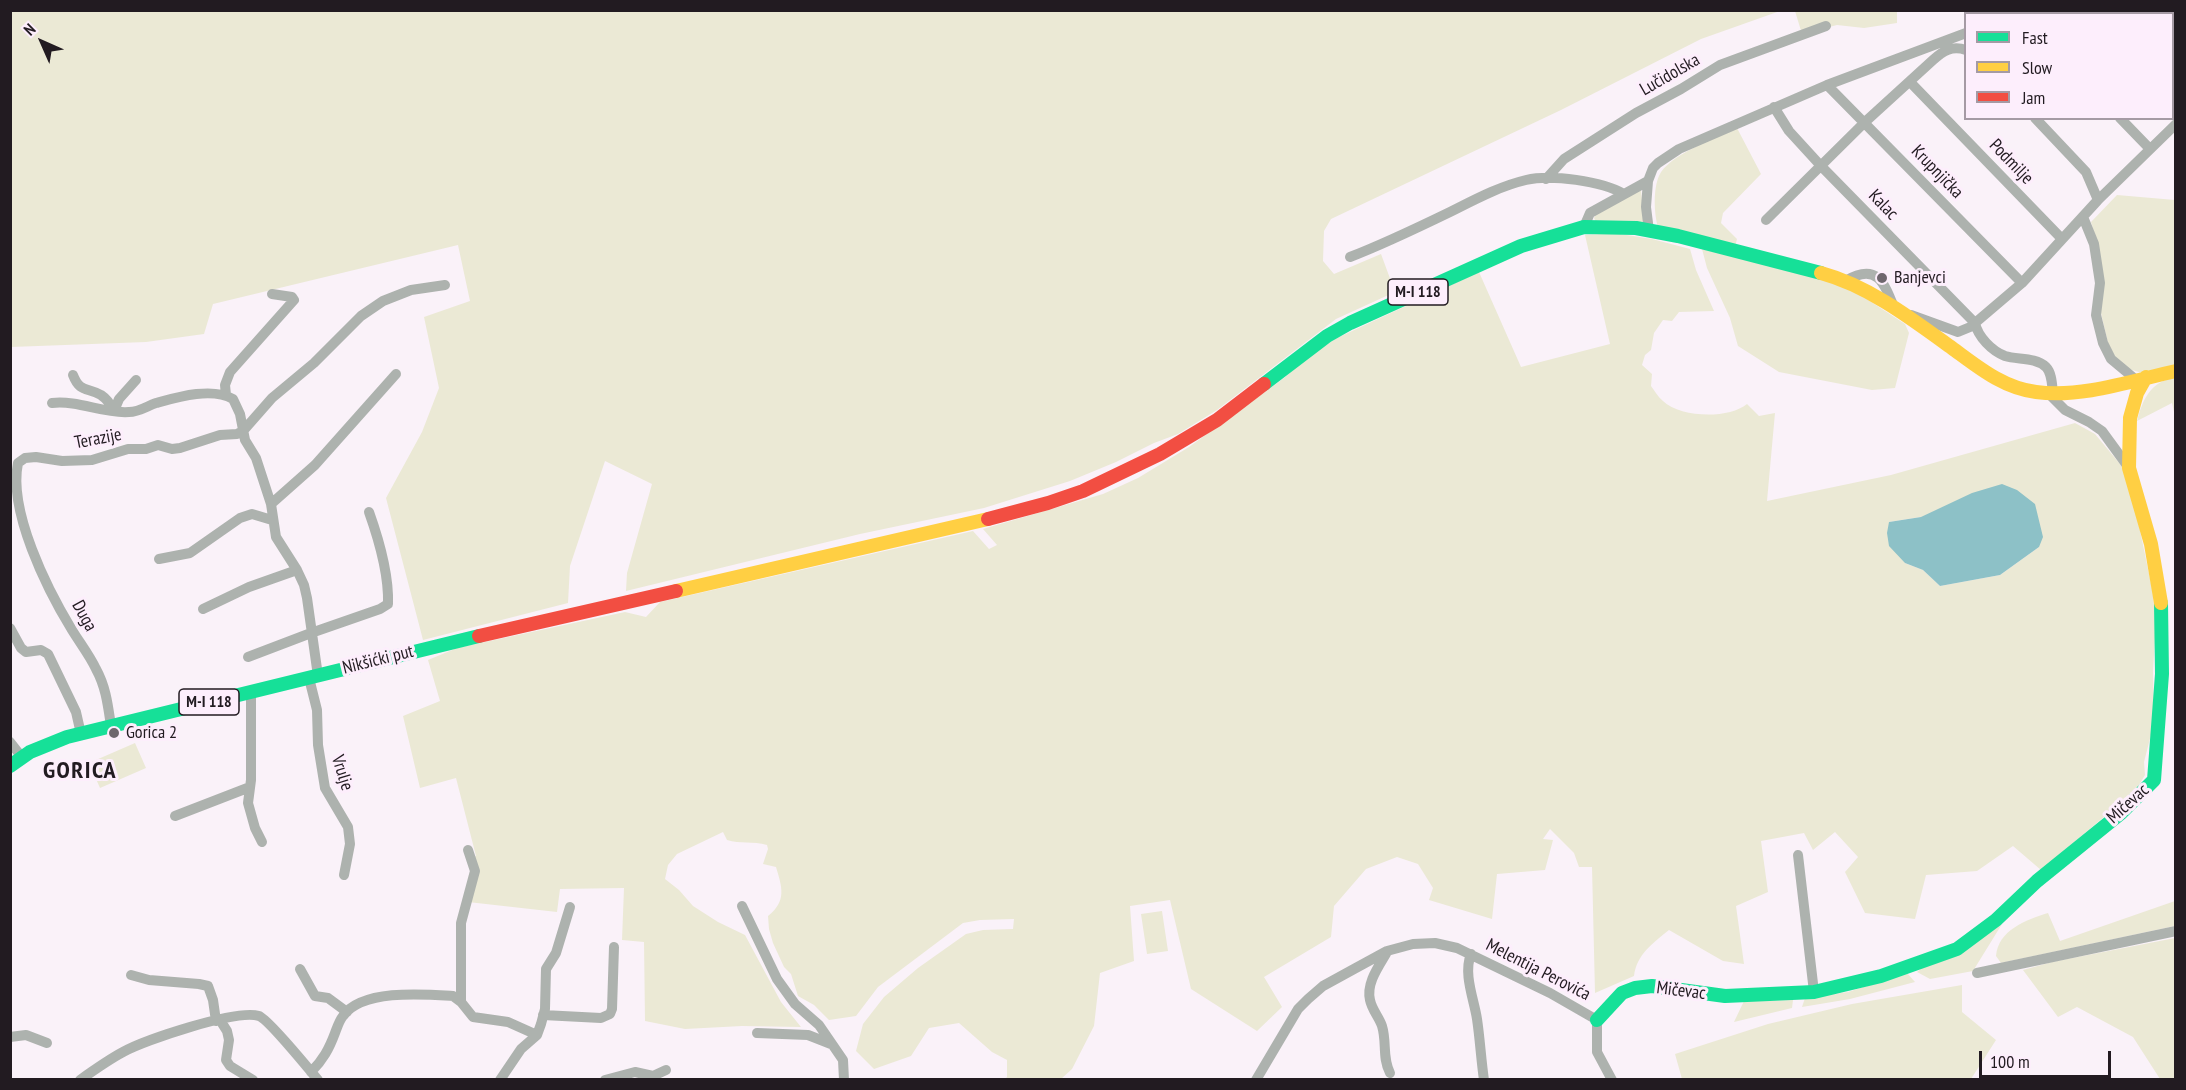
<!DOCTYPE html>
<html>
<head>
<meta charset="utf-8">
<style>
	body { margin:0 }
	#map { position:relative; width:2186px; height:1090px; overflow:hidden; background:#faf2f9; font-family:"PT Sans Narrow",sans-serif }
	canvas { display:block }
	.frame { position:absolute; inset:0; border:12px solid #221b21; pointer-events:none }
	.legend { position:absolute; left:1964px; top:12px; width:210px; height:108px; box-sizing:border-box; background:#fdeefc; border:2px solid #a59aa4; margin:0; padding:8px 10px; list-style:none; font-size:18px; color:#221b21 }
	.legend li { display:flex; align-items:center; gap:12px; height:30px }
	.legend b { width:30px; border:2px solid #a59aa4 }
	.north { position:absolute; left:12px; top:12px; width:60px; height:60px; -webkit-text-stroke:4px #fdeefc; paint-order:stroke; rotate:315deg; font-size:16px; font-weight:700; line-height:24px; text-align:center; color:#221b21 }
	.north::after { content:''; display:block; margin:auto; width:21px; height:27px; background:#221b21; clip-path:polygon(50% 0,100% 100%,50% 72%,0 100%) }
	.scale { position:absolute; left:1979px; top:1051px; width:132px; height:27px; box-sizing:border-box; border:3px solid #221b21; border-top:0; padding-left:8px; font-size:18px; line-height:21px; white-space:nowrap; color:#221b21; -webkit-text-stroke:4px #fdeefc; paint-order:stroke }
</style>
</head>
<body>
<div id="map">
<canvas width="2186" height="1090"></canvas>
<div class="frame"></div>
<ul class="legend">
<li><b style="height:8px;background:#16e098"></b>Fast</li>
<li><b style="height:8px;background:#ffcf43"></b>Slow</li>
<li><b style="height:8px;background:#f24e42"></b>Jam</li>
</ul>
<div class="north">N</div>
<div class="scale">100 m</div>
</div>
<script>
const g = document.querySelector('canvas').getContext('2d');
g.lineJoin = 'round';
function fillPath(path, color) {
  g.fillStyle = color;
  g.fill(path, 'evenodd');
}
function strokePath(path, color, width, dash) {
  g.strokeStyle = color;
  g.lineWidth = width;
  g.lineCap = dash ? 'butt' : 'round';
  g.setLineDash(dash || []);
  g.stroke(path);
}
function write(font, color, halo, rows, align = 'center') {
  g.font = font + ' "PT Sans Narrow",sans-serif';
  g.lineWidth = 6;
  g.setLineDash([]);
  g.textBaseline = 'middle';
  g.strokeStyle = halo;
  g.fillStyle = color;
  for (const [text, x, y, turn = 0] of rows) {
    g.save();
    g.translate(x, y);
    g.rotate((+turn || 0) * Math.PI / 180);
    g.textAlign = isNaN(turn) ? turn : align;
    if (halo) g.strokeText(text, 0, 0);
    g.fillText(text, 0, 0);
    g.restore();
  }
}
fillPath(new Path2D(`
	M10,11H1780L1701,39L1561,110L1331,219L1324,231L1323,261L1334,274L1381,254L1395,292L1336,319L1217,410L1178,434L1154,443L1116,462L1070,481L984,508L860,534L626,591L627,573L652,484L605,461L570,566L568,603L423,640L386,498L422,432L439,388L424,317L470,301L458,245L213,304L204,334L146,342L11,347Z
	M1795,11H1897V23L1864,28L1837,25L1802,34Z
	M1737,128L1761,174L1723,213L1721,223L1737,239L1735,247L1658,227C1654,214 1653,189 1659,176C1668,155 1716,138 1737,128Z
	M1641,190L1644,223L1596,222L1594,218L1596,214Z
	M2117,195L2175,200V366L2142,373L2129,369L2110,352L2100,309L2097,242L2091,222Z
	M1614,233L1652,239L1690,249L1696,270L1714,311L1679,312L1672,321L1663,320L1654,333L1651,350L1645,355L1642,365L1652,374L1651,386C1655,391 1658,397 1663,401C1681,418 1729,419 1747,404L1759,416L1775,413L1767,501L1891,475L2075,423L2095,434L2125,470L2138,521L2152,588L2156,620L2153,671L2154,723L2144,762L2145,775L2136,790L2041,870L2013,846L1977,871L1926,875L1915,919L1865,913L1845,872L1858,857L1835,832L1813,850L1804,833L1761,841L1768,892L1736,906L1744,964L1723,961L1669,930C1652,944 1637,954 1634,976L1595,993L1592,867H1579L1574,853L1550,829L1543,839L1553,840L1545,870L1497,874L1492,919L1429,900L1433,888L1418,864L1397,857L1366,869L1334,906L1331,937L1264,977L1282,1007L1257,1031L1191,989L1170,900L1130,906L1134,961L1100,973L1094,1026L1072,1069L1061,1079H1005L1007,1077V1060L992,1052L959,1023L929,1028L911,1056L874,1069L856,1051L863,1024L884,997L918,968L966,934L983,930L1013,929L1014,919L980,920L963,923L878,987L856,1016L829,1020L814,1005L798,996L791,974L784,967L773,943L769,929L768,916C787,901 782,887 776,867L763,864L768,849L767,845C753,841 740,844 727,840L723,832L677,854L668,865L665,879L679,890L693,906L718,922L745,935L781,1002L801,1027L742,1026L685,1029L645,1021L644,942L622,940L624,888L560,889L557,912L468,902L475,871L470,858L476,856L456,778L420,788L403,716L440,701L428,660L457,648L625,612L646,617L660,602L973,531L989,549L997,545L983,529L1103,494L1138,478L1189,447L1284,378L1311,354L1337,338L1479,272L1521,367L1610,344L1585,235ZM1921,517L2039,547L2000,575L1940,586L1923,570L1905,563L1889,522Z
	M1702,249L1829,279L1853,290L1905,324L1909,333L1895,388L1872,390L1779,372L1738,346L1730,318L1707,268Z
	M2175,377V416L2172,403L2137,421C2143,398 2151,382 2175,377Z
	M135,743L146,768L100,788L89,763Z
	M2175,901V926L2001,963L1996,956C1998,930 2026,920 2048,913L2060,941Z
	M1162,911L1168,951L1147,954L1141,914Z
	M2002,924L1973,971L1930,979L1917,972L1922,968L1963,952Z
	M2175,938V1079H2160L2133,1037L2077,1007L2058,1017L2023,970L2052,962Z
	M1907,973L1915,982L1850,999L1802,1007L1805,998L1848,992Z
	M1962,985V1012L1996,1040L1971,1079H1682L1675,1054L1768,1024L1852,1004Z
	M1793,1000L1792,1008L1734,1022L1744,1001Z`), '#ebe9d5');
fillPath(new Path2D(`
	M2002,484L2017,490L2035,504L2043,537L2039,547L2000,575L1940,586L1923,570L1905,563L1889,546L1887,533L1889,522L1921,517L1972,493Z`), '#8dc1c7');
strokePath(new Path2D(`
	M2016,14L2024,10
	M1910,82L2062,239
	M1827,85L2022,283
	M1774,107L1789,131L1821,166L1975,323
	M2035,118L2086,172L2098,200
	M2120,118L2150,149
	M1546,179L1564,159L1636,113L1681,89L1720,65L1826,26
	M1648,181L1646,207L1649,231
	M2083,217L2094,244L2100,283L2096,315L2103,343L2111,359L2135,379
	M1766,220L1865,122L1933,60C1943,51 1952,45 1966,50
	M1584,227L1590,213L1648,181L1653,168L1658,163L1679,149L1827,85L1966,33
	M1350,257C1384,244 1417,228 1450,212C1474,200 1500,186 1526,180C1551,174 1602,181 1624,194
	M1845,281C1877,262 1884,282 1895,310
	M1911,315L1958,332L1975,325
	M73,375C80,393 87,387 101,395C107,399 111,405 114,411
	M2048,393L2065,410L2089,422L2102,431L2129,468
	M2053,393C2052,385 2052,373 2046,367C2035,357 2018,360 2005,356C1992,351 1978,337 1975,323L2022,283L2098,200L2176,124
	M226,395L225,385L230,372L294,300L292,297L272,294
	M52,403C79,400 103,414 129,412C139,412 147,406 156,403C178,397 212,387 233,399L240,414L245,440L256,458L271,504L276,537L297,570L304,585L307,598L318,676
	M114,411L119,399L136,380
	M271,504L315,465L396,374
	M159,559L190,553L240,518L252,514L272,520
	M203,609L249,587L297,570
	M10,628L21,648L26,652L41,650L48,654L76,712L81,734
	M248,657L311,633L380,609L388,604C389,574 379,540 369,512
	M309,678L317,710L318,745L325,788L348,827L350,844L344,875
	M251,692V780L248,803L255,828L262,842
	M111,726C108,706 106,687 96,669C90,656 80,643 72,630C47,589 8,511 18,463L25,458L36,457L62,461L92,460L128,449H146L158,445L172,449L180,448L220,435L237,434L243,431L272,398L314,363L361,316L383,301L411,290L445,285
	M10,742L21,756
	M175,816L250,787
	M1798,855L1814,992
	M742,906L777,979L795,1004L819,1025L843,1060L844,1080
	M1387,952C1379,966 1366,983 1370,1000C1372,1010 1379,1017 1382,1026C1387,1042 1382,1058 1390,1073
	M1471,954C1463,974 1474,999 1477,1019C1480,1039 1481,1059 1484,1080
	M300,969L315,996L328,998L347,1012
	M1977,973L2176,931
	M131,975L149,980L199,984L208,986L213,1000L216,1021
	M461,1002V923L475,871L468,850
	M543,1015L601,1018L610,1014L612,1009L614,947
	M220,1020L227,1031L229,1040L226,1060L230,1066L253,1080
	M757,1033L808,1035L831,1044
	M10,1037L26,1035L47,1043
	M311,1072C323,1060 329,1049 335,1033C337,1028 339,1021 343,1016C362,989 423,994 453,996L461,1002L473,1017L508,1022L537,1035
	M80,1080C94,1070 108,1060 123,1052C145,1040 236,1009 259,1016C268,1019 308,1068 318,1080
	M500,1080L521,1049L537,1035L541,1024L545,1009L546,969L556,953L570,907
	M605,1080L635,1072L653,1076L666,1070
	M1256,1080L1298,1009L1308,999L1323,986L1354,969L1387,951L1413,944L1435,943L1457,948L1550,993L1597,1020V1052L1612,1080`), '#adb2ae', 10);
strokePath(new Path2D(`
	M1264,384L1327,336L1350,323L1521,246L1584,227L1636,228L1678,236L1821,273
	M10,766L30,752L67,737L479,636
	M1597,1020L1622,993L1635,988L1652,986L1725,996L1814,992L1881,976L1957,949L1996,920L2037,881L2121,813L2154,780L2162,674L2161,603`), '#16e098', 14);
strokePath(new Path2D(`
	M1821,273C1869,286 1912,319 1952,348C1978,367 2003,388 2036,392C2082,398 2131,381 2176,371
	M2146,377L2137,393L2130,418L2129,468L2151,544L2161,603
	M676,591L988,519`), '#ffcf43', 14);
strokePath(new Path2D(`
	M988,519L1048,503L1083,491L1160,454L1217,420L1264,384
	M479,636L676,591`), '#f24e42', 14);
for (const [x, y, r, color] of [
	[1882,278,6,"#6e666d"],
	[114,733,6,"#6e666d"]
]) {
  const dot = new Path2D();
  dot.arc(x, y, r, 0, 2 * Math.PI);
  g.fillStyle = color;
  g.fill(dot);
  strokePath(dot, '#fdeefc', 2);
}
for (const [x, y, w] of [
	[1418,292,60],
	[209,702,60]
]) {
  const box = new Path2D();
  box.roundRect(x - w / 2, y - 13, w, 26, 4.5);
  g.fillStyle = '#fdeefc';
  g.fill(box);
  strokePath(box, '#221b21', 1.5);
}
write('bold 16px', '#221b21', null, [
	["M-I 118",1418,292],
	["M-I 118",209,702]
]);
write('18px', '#221b21', '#fdeefc', [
	["Lučidolska",1670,75,-30],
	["Podmilje",2011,162,46],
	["Krupnjička",1937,172,46],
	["Kalac",1883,205,46],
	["Terazije",98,439,-11],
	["Duga",84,616,61],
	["Nikšićki put",378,660,-14],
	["Vrulje",342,773,73],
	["Mičevac",2128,804,-42],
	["Melentija Perovića",1538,970,27],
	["Mičevac",1681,991,7]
]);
write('18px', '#221b21', '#fdeefc', [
	["Banjevci",1894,278],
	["Gorica 2",126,733]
], 'left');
g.letterSpacing = '1.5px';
write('bold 24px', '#221b21', '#fdeefc', [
	["GORICA",80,771]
]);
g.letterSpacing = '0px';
</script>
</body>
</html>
